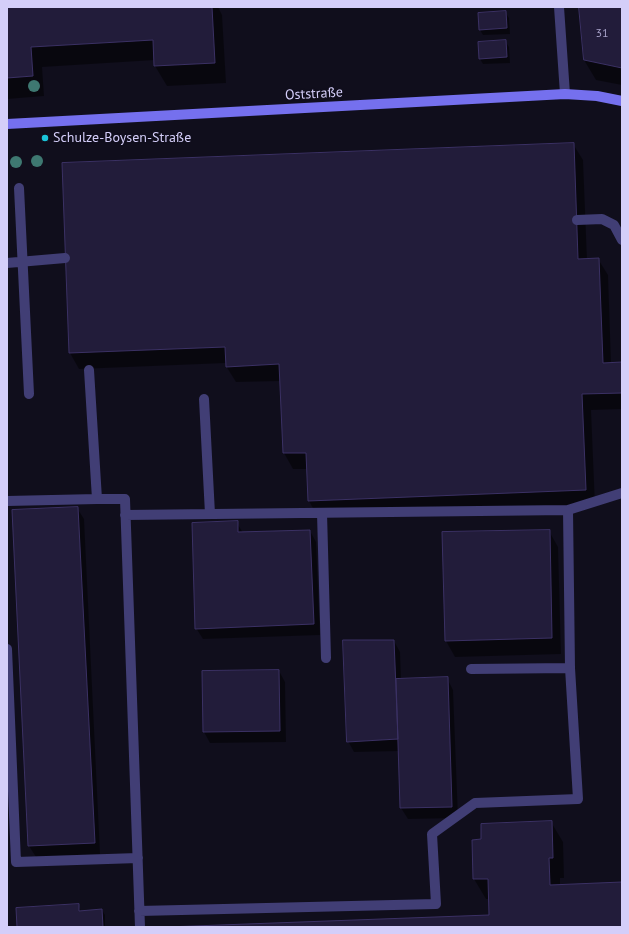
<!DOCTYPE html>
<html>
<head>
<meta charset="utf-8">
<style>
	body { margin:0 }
	#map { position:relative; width:629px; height:934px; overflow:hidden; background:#100e1c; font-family:"PT Sans",sans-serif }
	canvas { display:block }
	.frame { position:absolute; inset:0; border:8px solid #d4cef9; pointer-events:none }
</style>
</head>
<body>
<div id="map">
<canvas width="629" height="934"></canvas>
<div class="frame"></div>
</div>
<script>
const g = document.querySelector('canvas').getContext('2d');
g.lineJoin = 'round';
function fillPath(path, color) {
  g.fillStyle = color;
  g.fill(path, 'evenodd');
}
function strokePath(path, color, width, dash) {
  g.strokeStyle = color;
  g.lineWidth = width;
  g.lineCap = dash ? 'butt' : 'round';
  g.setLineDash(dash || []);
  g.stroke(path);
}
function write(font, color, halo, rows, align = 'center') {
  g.font = font + ' "PT Sans",sans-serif';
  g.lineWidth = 3.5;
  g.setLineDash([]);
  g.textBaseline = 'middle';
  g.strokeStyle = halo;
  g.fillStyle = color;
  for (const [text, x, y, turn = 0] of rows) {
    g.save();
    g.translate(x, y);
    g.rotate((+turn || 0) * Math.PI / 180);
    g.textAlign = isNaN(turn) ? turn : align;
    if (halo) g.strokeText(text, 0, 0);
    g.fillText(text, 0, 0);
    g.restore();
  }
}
fillPath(new Path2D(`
	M7,7H218L222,15L226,83L167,86L155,66V60L42,67L44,96L7,99Z
	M580,7H622V85L596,80L584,60Z
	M505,12L509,18L510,34L483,35L480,30Z
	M505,41L509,47L510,63L483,64L480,59Z
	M573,144L583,160L587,260L598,259L608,275L611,363H622V409L591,410L595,506L318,517L309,501L308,469H293L284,453L281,381L236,382L226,366V363L79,369L70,353Z
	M77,508L84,519L100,854L36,857L29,846L13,511Z
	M237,523L243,533L310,531L316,542L320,635L203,639L196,628Z
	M549,531L558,547L561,654L455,657L446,641Z
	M394,641L400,652L401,680L447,678L453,690L458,818L408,819L401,808L400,751L354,752L348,741Z
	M279,671L285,682L286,742L210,743L204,732Z
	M551,822L563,842L564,878H560V886L622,883V927H179L490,916L489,899H486L474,879L473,840H482Z
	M78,905L81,911L102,910L105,915V927H18Z`), '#0007');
const building = new Path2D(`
	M7,7H212L215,63L154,66L153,40L31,47L33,76L7,78Z
	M579,7H622V68L584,60Z
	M506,11L507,28L479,30L478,13Z
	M506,40L507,57L479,59L478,42Z
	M574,143L578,259L599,258L603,363L622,362V393L582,394L586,490L308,501L306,453H283L279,364L226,367L225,347L69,353L62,163Z
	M78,507L95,843L28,846L12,510Z
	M238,521V532L310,530L314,624L195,629L192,523Z
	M550,530L552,638L445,641L442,532Z
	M343,640H394L398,739L347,742Z
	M279,670L280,731L203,732L202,671Z
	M448,677L452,807L400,808L396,679Z
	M552,821L553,858H549L550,885L622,882V927H166L489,915L488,879H473L472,840L481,839V824Z
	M79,904V911L102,909L103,927H17L16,908Z`);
fillPath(building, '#221c3a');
strokePath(building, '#3b3164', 1);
strokePath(new Path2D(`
	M19,188L29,394
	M577,220L602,219L614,225L622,240
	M7,263L65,258
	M89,370L97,499H125L140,927
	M204,399L210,514
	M7,501L97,499
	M568,510L622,493
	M322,513L326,658
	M125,515L568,510L570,668L471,669
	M7,649L16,862L138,858
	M139,911L436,904L432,834L475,803L578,799L570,668`), '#413e75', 10);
strokePath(new Path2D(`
	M559,7L565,94`), '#413e75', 10);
strokePath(new Path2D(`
	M7,124L565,94L597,96L622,101`), '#7570ee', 10);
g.fillStyle = '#3e7871';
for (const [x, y] of [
	[34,86],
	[37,161],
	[16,162]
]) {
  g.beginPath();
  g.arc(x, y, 6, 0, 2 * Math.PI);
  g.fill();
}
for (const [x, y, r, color] of [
	[45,138,4,"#1ac4d9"]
]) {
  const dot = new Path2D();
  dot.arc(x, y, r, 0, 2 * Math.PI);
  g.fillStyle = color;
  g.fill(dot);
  strokePath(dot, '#100e1c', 1.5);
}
write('12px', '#a8a2c9', null, [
	["31",602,34]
]);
write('14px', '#d4cef9', '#100e1c', [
	["Oststraße",314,94,-3]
]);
write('14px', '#d4cef9', '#100e1c', [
	["Schulze-Boysen-Straße",53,138]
], 'left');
</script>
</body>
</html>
